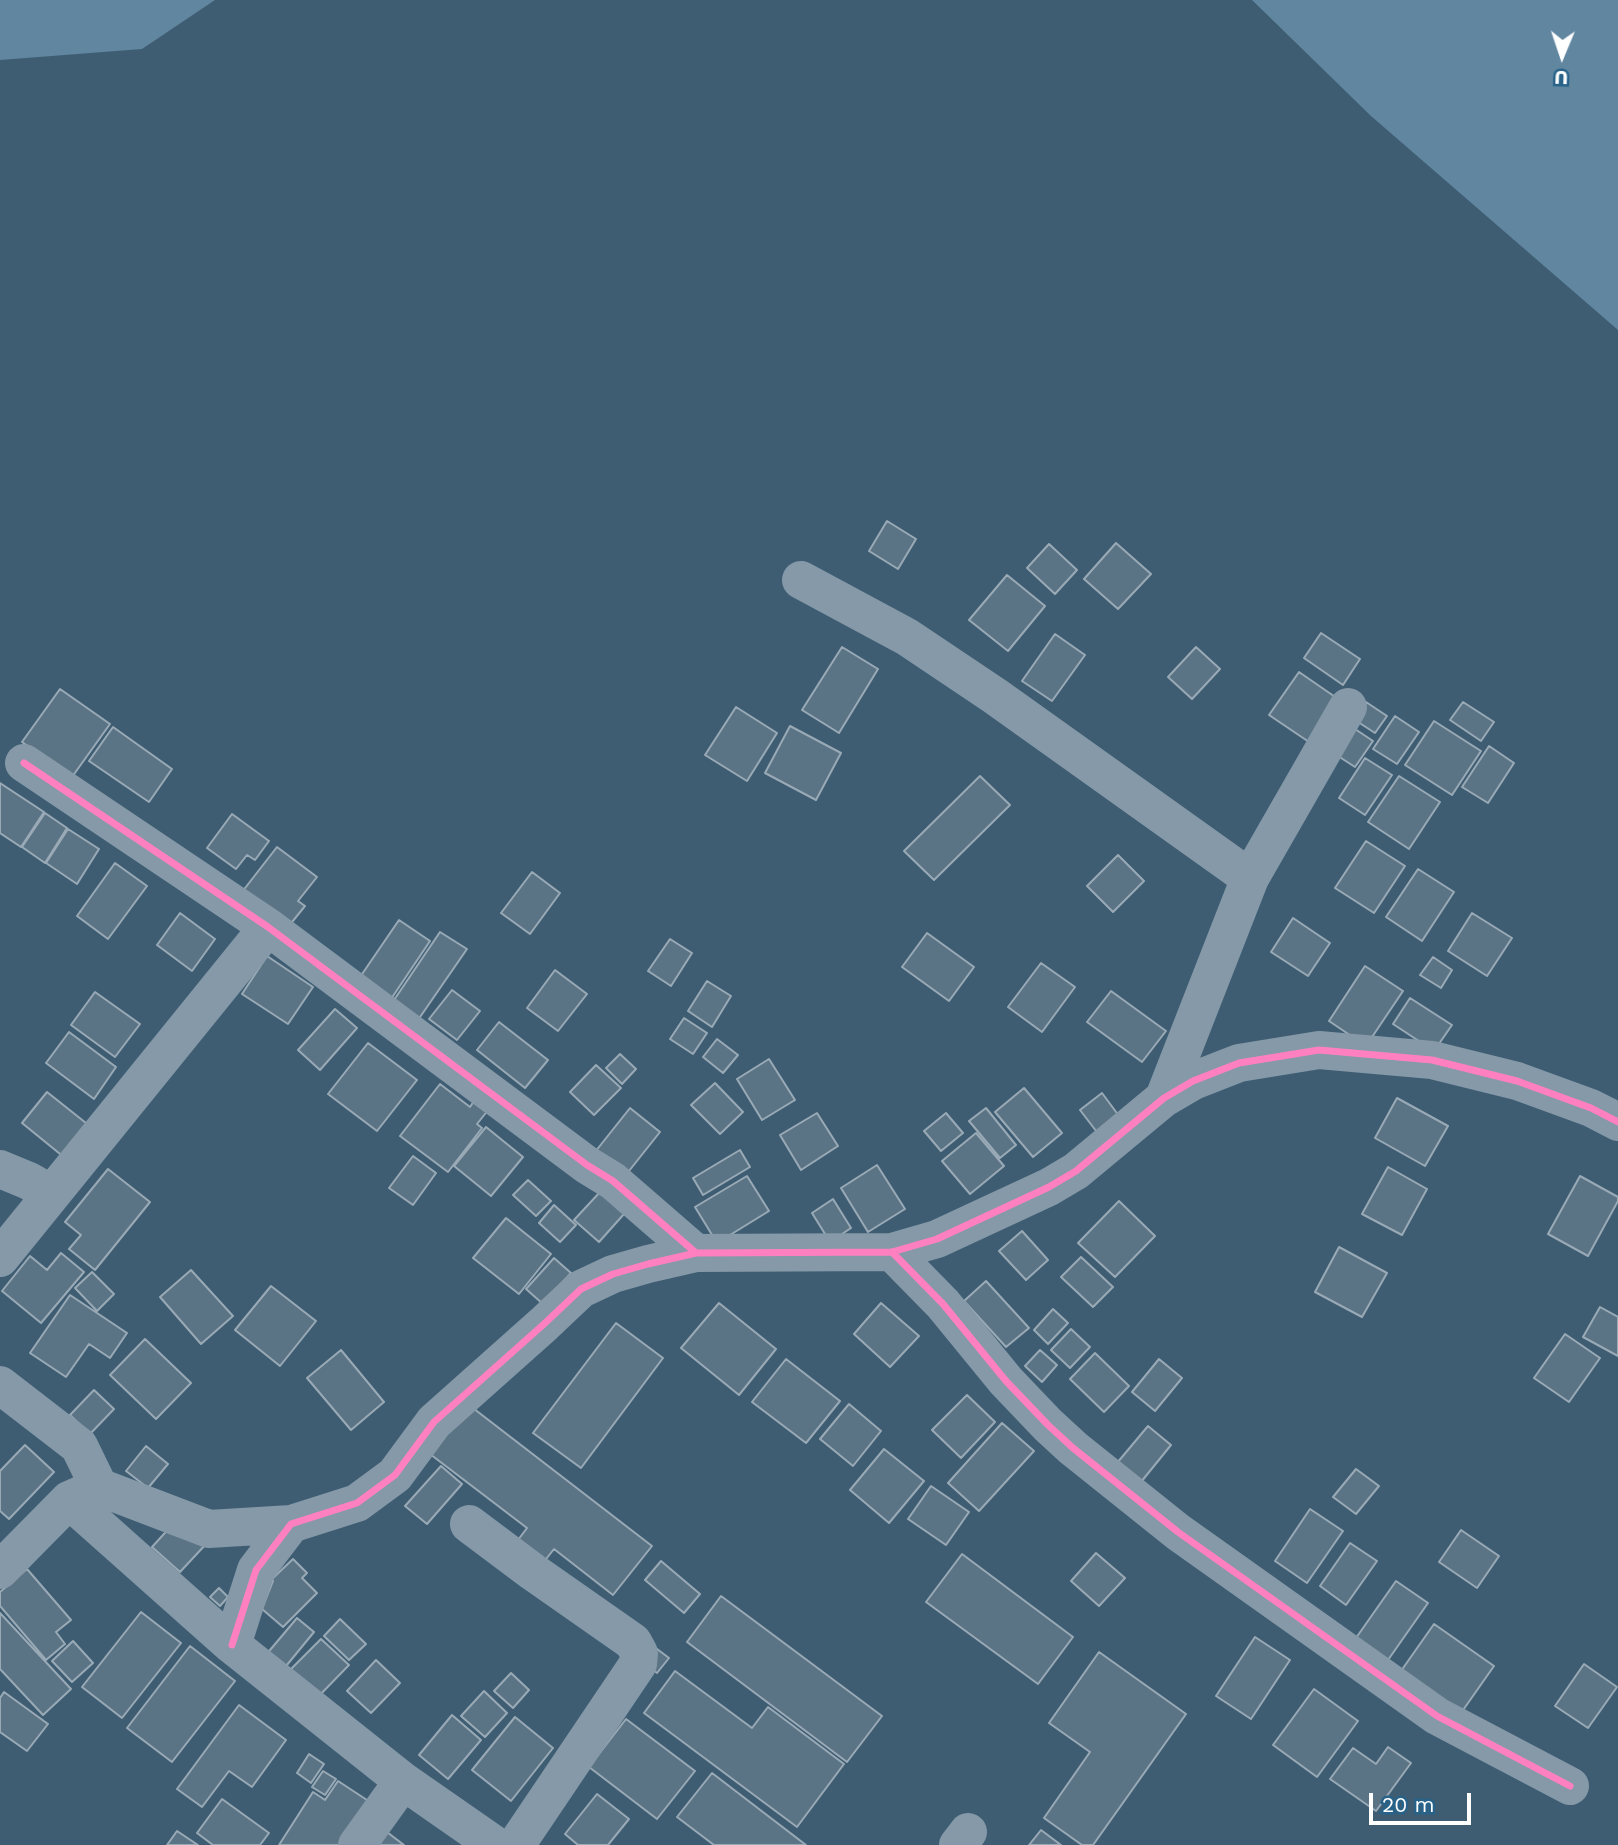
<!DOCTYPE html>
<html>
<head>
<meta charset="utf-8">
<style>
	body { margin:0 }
	#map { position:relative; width:1618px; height:1845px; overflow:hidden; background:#3e5d72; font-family:"Work Sans",sans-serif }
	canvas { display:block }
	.north { position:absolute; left:1527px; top:21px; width:70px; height:70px; -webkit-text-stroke:5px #286288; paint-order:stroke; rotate:182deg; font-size:19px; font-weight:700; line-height:28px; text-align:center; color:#fff }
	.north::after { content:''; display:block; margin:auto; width:24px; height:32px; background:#fff; clip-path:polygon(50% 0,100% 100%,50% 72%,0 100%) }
	.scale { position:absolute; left:1369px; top:1793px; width:102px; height:32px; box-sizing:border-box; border:4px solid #fff; border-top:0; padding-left:9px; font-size:21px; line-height:24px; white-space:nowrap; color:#fff; -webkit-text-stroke:5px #286288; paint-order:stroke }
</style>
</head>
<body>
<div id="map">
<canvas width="1618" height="1845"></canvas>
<div class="north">U</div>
<div class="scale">20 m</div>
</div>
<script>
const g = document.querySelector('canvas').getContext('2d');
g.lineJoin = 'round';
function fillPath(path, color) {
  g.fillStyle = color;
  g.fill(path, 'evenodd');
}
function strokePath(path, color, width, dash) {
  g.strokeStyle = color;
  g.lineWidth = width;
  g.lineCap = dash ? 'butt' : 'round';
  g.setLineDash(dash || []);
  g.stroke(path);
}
fillPath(new Path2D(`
	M0,0H215L142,49L0,60Z
	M1252,0H1618V330L1371,116Z`), '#6186a0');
const building = new Path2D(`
	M887,521L916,539L898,569L869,551Z
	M1116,543L1151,574L1118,609L1084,579Z
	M1049,544L1077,570L1055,594L1027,568Z
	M1007,575L1045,606L1008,651L969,620Z
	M1321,633L1360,659L1343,685L1304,658Z
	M1055,634L1085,655L1052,701L1022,681Z
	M842,647L878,669L839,733L802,710Z
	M1196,647L1220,669L1192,699L1168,677Z
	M1299,672L1341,701L1312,744L1269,715Z
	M60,689L110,724L72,777L22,742Z
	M1366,702L1387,716L1375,733L1355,720Z
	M1463,702L1494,722L1481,741L1450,720Z
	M736,707L777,733L747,781L705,755Z
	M1395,716L1419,732L1397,764L1373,749Z
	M1434,721L1481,751L1452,795L1405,765Z
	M790,726L841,753L816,800L765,773Z
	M113,727L172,769L149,802L89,761Z
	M1355,729L1373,741L1355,767L1338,756Z
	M1489,746L1514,763L1488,803L1462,787Z
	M1365,758L1392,775L1365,815L1339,798Z
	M980,776L1010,805L934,880L904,851Z
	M1399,776L1440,802L1409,849L1368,822Z
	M0,783L44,812L21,847L0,833Z
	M45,813L67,828L45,863L22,847Z
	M232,814L269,841L255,860L247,855L236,869L207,848Z
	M68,829L99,849L77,884L46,863Z
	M1366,841L1405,866L1374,913L1335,888Z
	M277,847L317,877L298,901L305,906L288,927L242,892Z
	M1118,855L1144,881L1113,912L1087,886Z
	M115,863L147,886L108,939L77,916Z
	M1418,869L1454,892L1422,941L1386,917Z
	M532,872L560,893L530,934L501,913Z
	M180,913L215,939L192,971L157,945Z
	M1472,913L1512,938L1487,976L1448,951Z
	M1293,918L1330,943L1308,976L1271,952Z
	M399,920L430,941L389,1002L358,980Z
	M440,932L467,949L418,1020L392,1003Z
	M927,933L974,967L949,1001L902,967Z
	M670,939L692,953L671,986L648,971Z
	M267,956L313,987L288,1024L242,994Z
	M1433,957L1452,970L1441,988L1420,975Z
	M1041,963L1075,987L1042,1032L1008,1007Z
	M1365,966L1403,991L1366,1046L1329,1021Z
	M555,970L587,994L558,1031L527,1008Z
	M707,981L731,996L712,1027L688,1011Z
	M452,990L480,1011L457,1040L429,1019Z
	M1111,991L1166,1031L1142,1062L1087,1022Z
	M95,992L140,1024L115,1057L71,1025Z
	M1410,998L1452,1025L1434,1051L1393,1024Z
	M335,1009L357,1028L320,1070L298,1050Z
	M684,1018L707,1033L693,1054L670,1039Z
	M499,1022L548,1060L525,1088L477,1050Z
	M69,1032L116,1067L94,1099L46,1063Z
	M717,1039L738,1055L723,1073L703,1057Z
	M368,1043L417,1080L377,1131L328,1094Z
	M620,1054L636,1069L622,1084L606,1068Z
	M769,1059L795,1100L762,1120L737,1079Z
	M596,1065L621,1088L594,1115L570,1092Z
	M715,1083L743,1112L720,1134L691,1105Z
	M440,1084L470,1107L476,1098L489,1109L477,1124L482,1128L448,1172L400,1136Z
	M1024,1088L1062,1133L1033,1157L995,1112Z
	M47,1092L91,1127L65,1158L22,1123Z
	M1102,1093L1125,1124L1103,1140L1080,1110Z
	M1397,1098L1448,1126L1425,1166L1375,1138Z
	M630,1108L660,1132L625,1176L595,1152Z
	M986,1108L1016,1145L1000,1158L969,1121Z
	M817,1113L838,1146L801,1170L780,1135Z
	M946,1113L963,1133L941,1151L924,1131Z
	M486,1127L523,1157L491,1196L454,1166Z
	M976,1133L1004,1166L970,1194L942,1161Z
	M740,1150L750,1167L703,1195L693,1178Z
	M413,1156L436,1173L413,1205L389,1188Z
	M877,1165L905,1209L868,1232L841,1188Z
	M1388,1167L1427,1189L1402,1235L1362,1214Z
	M108,1169L150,1202L95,1270L69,1249L81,1235L65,1222Z
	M747,1176L769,1211L717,1243L695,1207Z
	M1580,1176L1618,1197V1201L1588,1256L1548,1234Z
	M528,1180L551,1201L536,1216L513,1195Z
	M600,1192L624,1214L599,1242L574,1220Z
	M833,1199L851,1228L830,1242L812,1213Z
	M1119,1201L1155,1236L1115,1277L1078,1243Z
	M554,1205L576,1225L560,1242L539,1223Z
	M506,1218L551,1254L519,1294L473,1258Z
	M1022,1231L1048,1260L1026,1280L999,1251Z
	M1339,1247L1387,1273L1362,1317L1315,1292Z
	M61,1253L84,1272L41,1323L2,1291L30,1256L47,1270Z
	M1081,1257L1113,1287L1093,1307L1061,1277Z
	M554,1258L571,1273L543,1304L526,1289Z
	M191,1270L233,1316L201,1344L160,1297Z
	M92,1272L114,1294L97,1311L75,1288Z
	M986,1281L1029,1328L1006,1347L964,1301Z
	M271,1286L316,1321L280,1366L235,1330Z
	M70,1295L127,1333L110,1358L89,1344L66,1377L30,1353Z
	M719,1303L776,1349L739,1395L681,1348Z
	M881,1303L919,1336L890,1367L854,1334Z
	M1600,1307L1618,1317V1356L1583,1337Z
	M1053,1309L1068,1323L1048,1344L1034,1330Z
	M616,1323L663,1358L581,1468L533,1433Z
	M1071,1329L1090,1347L1070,1368L1051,1350Z
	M1565,1334L1600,1358L1569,1402L1534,1378Z
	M145,1339L191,1383L156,1419L110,1375Z
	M341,1350L384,1402L351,1430L307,1378Z
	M1040,1350L1057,1365L1042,1382L1025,1366Z
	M1095,1353L1129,1386L1104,1412L1070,1379Z
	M786,1359L840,1401L806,1443L752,1402Z
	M1159,1359L1182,1378L1155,1411L1132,1392Z
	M94,1390L114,1409L90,1434L70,1415Z
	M967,1395L995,1422L961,1458L932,1430Z
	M849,1404L881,1431L853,1466L820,1439Z
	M469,1405L652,1546L613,1595L554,1549L539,1568L512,1548L527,1528L430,1454Z
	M1002,1423L1034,1451L979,1511L948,1483Z
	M1148,1426L1171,1445L1141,1482L1117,1463Z
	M25,1445L54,1472L9,1519L0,1511V1471Z
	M146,1446L168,1464L148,1488L126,1471Z
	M884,1449L924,1481L889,1523L850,1490Z
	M441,1466L462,1484L427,1524L405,1506Z
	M1356,1469L1379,1486L1356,1514L1333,1497Z
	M931,1486L969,1512L946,1545L908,1519Z
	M1310,1509L1343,1531L1307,1583L1275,1561Z
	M174,1523L207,1543L180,1572L152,1547Z
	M1461,1530L1499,1556L1477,1588L1439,1562Z
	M1350,1543L1377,1561L1346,1605L1320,1586Z
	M1096,1553L1125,1578L1099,1606L1071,1581Z
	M962,1554L1073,1637L1038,1684L926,1602Z
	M293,1559L307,1573L302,1578L317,1593L283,1627L262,1609L273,1581L272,1579Z
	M661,1561L700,1594L684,1613L645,1580Z
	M27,1569L71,1620L56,1632L65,1644L46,1660L0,1606V1592Z
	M1396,1581L1428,1603L1388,1660L1356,1638Z
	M219,1588L228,1597L220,1606L210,1597Z
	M721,1596L882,1716L847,1762L687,1642Z
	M141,1612L181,1643L122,1718L82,1687Z
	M0,1613L71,1689L43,1715L0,1669Z
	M297,1618L314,1632L282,1671L265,1656Z
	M340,1619L366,1644L349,1660L324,1636Z
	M1434,1624L1494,1666L1461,1713L1401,1671Z
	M1255,1637L1290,1660L1251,1719L1216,1696Z
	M321,1639L349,1665L314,1701L286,1674Z
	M73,1641L93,1663L72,1682L52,1661Z
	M190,1646L235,1681L172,1762L127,1728Z
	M653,1646L669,1658L657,1673L642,1662Z
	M1099,1652L1186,1714L1093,1845H1082L1044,1818L1090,1752L1049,1723Z
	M376,1660L400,1683L371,1713L347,1691Z
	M1584,1664L1617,1687L1588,1728L1555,1706Z
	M675,1671L752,1728L768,1707L844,1764L797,1827L644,1713Z
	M511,1673L529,1690L513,1708L494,1691Z
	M1314,1689L1358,1721L1317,1777L1273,1745Z
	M484,1691L507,1713L485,1737L461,1716Z
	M4,1692L48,1724L27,1751L0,1732V1698Z
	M239,1705L286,1740L252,1787L229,1771L202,1807L177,1789Z
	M452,1715L481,1740L448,1779L419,1755Z
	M515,1717L553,1748L511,1801L472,1770Z
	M626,1719L695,1771L657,1819L589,1767Z
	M1388,1747L1411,1763L1376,1811L1330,1779L1353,1748L1376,1764Z
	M309,1754L324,1764L311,1783L297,1773Z
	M323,1771L336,1779L325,1795L312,1787Z
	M712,1773L806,1845H714L677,1817Z
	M338,1781L370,1802L342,1845H279L313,1792L325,1800Z
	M597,1794L629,1819L608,1845H578L565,1834Z
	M222,1799L269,1833L260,1845H213L197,1833Z
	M383,1829L404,1845H371Z
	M1041,1830L1061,1845H1029Z
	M177,1831L198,1845H167Z`);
fillPath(building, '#5b7485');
strokePath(building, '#99aab6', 2);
strokePath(new Path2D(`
	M801,580L907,637L995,696L1250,878
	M24,763L268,927L587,1165L613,1181L696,1253
	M1164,1098L1250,878L1348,707
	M0,1169L29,1181L52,1194
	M892,1252L943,1304L1006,1381L1048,1425L1073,1448L1178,1532L1437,1716L1570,1786
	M0,1258L268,927
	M0,1385L79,1446L99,1487
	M69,1500L232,1645L403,1781L495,1845
	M469,1524L533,1572L633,1642L639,1653L638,1664L516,1845
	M0,1570L69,1500L99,1487L209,1529L291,1524
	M232,1645L256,1570L291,1524L357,1503L395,1475L434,1422L544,1324L581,1289L613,1274L648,1264L696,1253L892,1252L937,1239L1049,1187L1076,1171L1164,1098L1193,1081L1239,1063L1319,1050L1432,1060L1517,1081L1591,1108L1618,1122
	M357,1845L403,1781
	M958,1845L968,1832`), '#8599a8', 38);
strokePath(new Path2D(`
	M24,763L268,927L587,1165L613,1181L696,1253
	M892,1252L943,1304L1006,1381L1048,1425L1073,1448L1178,1532L1437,1716L1570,1786
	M232,1645L256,1570L291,1524L357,1503L395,1475L434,1422L544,1324L581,1289L613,1274L648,1264L696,1253L892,1252L937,1239L1049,1187L1076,1171L1164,1098L1193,1081L1239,1063L1319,1050L1432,1060L1517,1081L1591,1108L1618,1122`), '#ff80c0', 7);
</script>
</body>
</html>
